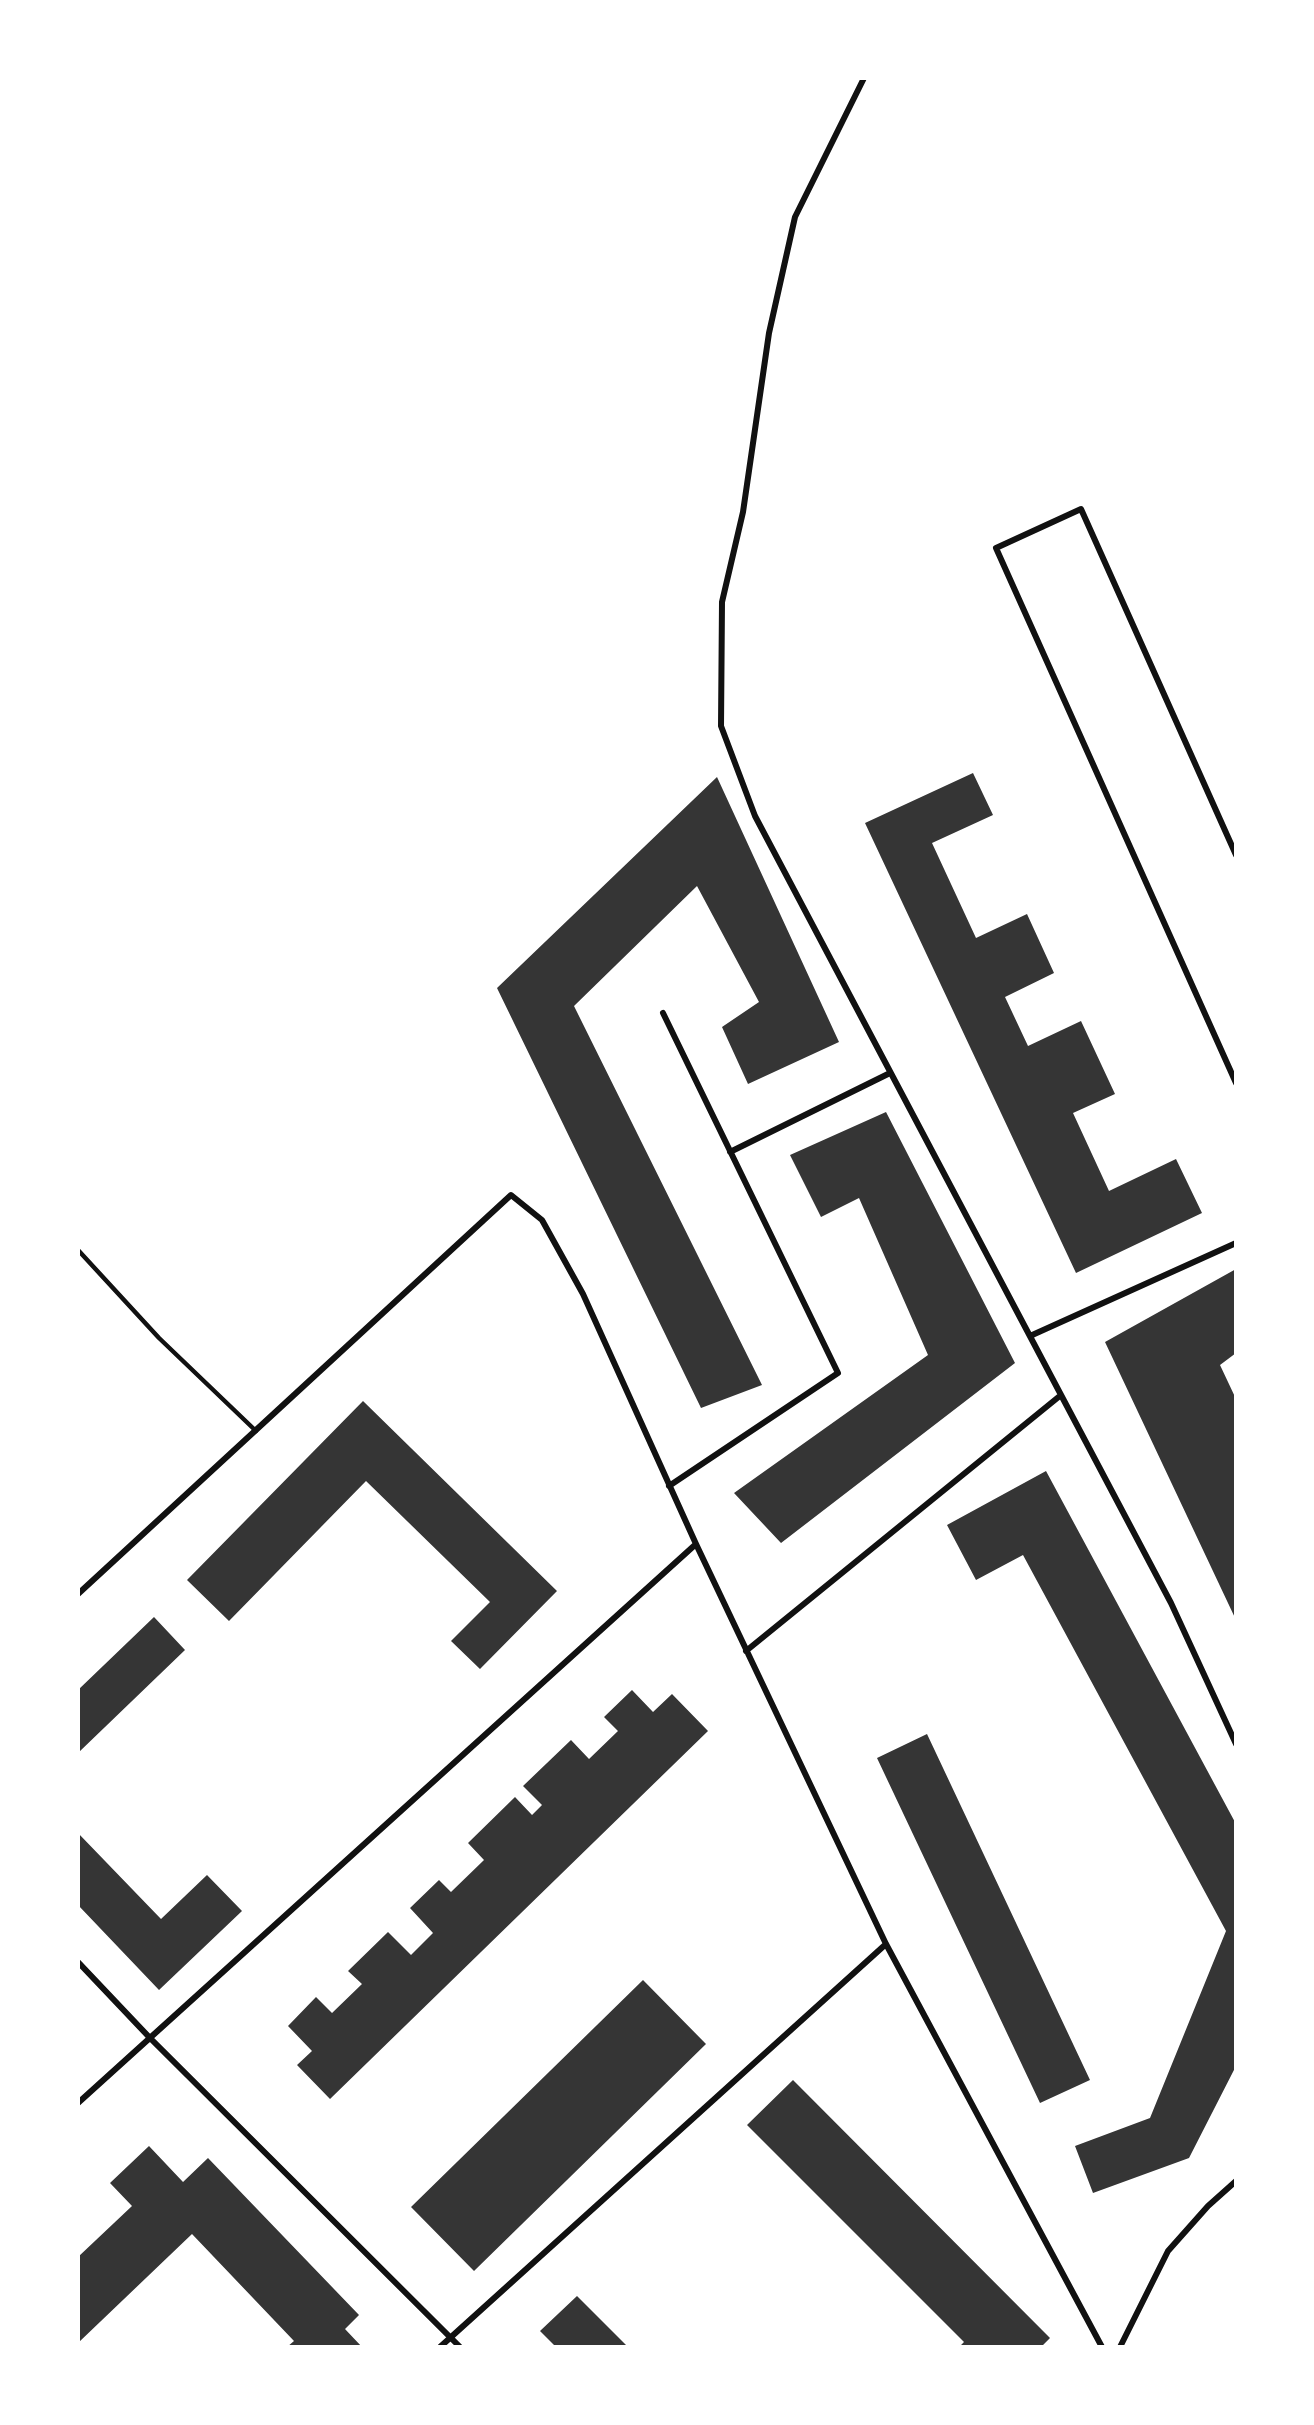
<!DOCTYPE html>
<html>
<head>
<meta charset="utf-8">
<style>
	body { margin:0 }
	#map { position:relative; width:1314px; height:2425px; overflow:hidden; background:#fff; font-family:Commissioner,sans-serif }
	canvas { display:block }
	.frame { position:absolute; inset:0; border:80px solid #fff; pointer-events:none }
</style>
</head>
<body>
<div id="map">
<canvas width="1314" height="2425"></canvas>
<div class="frame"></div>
</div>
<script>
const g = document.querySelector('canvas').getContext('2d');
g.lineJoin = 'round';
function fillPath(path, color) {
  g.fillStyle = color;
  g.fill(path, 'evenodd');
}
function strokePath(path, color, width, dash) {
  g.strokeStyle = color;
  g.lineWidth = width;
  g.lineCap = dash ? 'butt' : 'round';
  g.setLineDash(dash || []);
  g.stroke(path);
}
fillPath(new Path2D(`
	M973,773L993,815L932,843L976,938L1027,914L1054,973L1005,997L1028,1046L1081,1021L1115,1094L1073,1113L1109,1191L1176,1159L1202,1213L1076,1273L865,823Z
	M717,777L839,1042L748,1084L722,1027L759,1002L697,886L574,1006L762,1385L701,1408L497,988Z
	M886,1112L1015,1363L781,1543L734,1493L928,1355L859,1198L821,1217L790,1155Z
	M1236,1269V1353L1220,1365L1236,1399V1620L1105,1342Z
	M363,1401L557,1591L480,1669L451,1641L490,1602L366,1481L229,1621L187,1580Z
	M1046,1471L1236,1824V2066L1189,2158L1093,2193L1075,2146L1150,2118L1226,1931L1023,1555L976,1580L947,1525Z
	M154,1617L185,1650L78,1753V1690Z
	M632,1690L653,1712L672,1694L708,1731L330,2099L297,2065L312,2051L288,2026L316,1997L332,2013L362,1984L348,1971L388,1932L411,1955L433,1933L410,1908L439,1880L451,1892L484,1860L468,1843L515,1797L532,1815L542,1805L523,1786L571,1740L589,1759L618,1731L604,1717Z
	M927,1734L1090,2080L1040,2103L877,1758Z
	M78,1833L161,1919L207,1875L242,1911L159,1990L78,1905Z
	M643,1980L706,2044L474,2271L411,2207Z
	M793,2080L1050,2338L1041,2347H959L964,2342L747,2125Z
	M149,2146L183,2182L208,2158L359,2315L345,2329L362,2347H287L294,2341L192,2234L78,2343V2257L132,2206L110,2183Z
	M577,2296L628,2347H556L540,2331Z`), '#353535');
strokePath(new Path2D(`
	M78,1250L159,1338L256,1431`), '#111', 4.5);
strokePath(new Path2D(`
	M864,78L795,217L769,333L743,512L722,602L721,726L755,816L1171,1603L1236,1744
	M1236,855L1081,509L996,548L1236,1083
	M663,1013L838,1373L669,1486
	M730,1152L890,1073
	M1030,1336L1236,1243
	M78,1594L511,1195L542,1220L583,1294L696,1544L886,1944L1102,2347
	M746,1651L1061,1395
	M78,1962L150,2038L460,2347
	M78,2103L696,1544
	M440,2347L886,1944
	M1120,2347L1168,2251L1208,2206L1236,2181`), '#111', 6);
</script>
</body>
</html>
